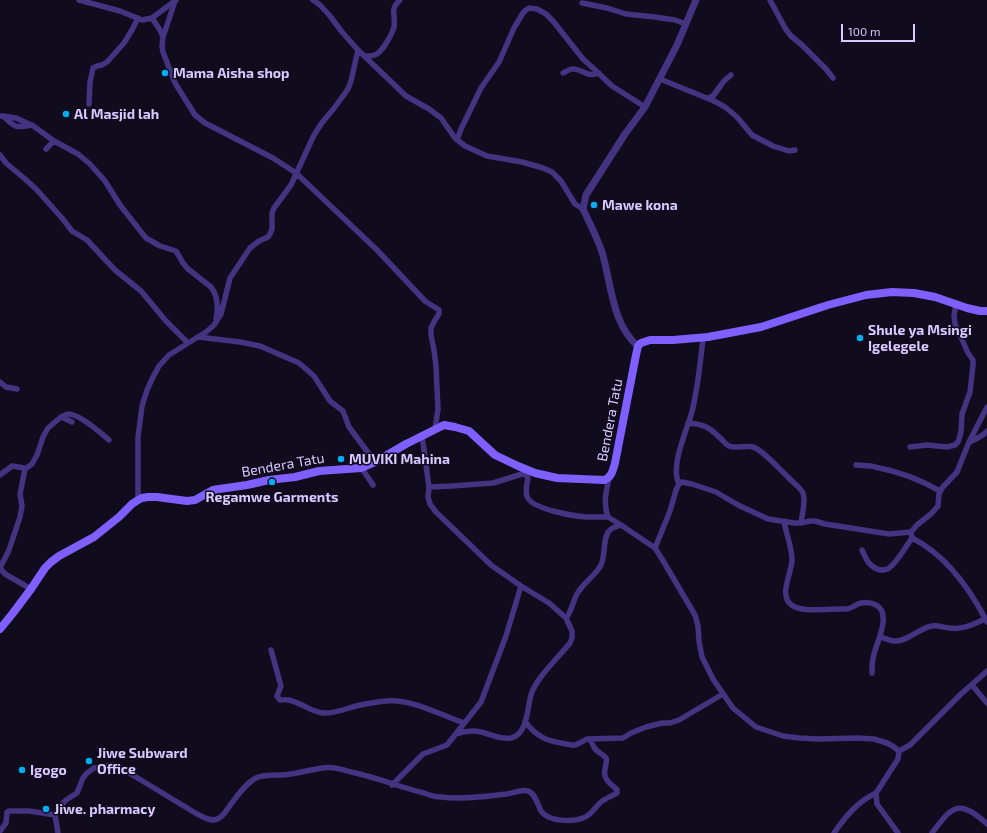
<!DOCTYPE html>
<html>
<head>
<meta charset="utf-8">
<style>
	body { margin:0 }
	#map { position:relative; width:987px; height:833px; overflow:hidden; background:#110b1e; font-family:"Exo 2",sans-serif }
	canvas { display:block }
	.scale { position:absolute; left:841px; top:24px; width:74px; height:18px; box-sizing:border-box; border:2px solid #d8c8ff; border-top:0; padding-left:5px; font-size:12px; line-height:14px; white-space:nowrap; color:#d8c8ff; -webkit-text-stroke:3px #110b1e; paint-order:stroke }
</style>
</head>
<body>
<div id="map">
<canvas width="987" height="833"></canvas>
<div class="scale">100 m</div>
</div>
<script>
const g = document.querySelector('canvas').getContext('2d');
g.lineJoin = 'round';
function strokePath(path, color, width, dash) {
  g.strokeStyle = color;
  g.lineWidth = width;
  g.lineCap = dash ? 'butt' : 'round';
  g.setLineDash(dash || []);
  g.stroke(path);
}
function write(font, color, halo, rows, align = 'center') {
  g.font = font + ' "Exo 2",sans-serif';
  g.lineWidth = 3;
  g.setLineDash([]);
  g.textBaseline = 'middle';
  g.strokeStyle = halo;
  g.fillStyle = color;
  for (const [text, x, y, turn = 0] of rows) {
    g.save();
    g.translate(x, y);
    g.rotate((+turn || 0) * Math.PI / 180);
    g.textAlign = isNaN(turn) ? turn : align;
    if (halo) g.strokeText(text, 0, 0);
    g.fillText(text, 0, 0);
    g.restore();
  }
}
strokePath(new Path2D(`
	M79,0L120,11L142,20L152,18L176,0
	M313,0L320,5L330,16L342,32L358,50L406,96L429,109L441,118L455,138L465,146L487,156L522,162L543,168L552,172L561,181L575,204L583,209
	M770,0L785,28L791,36L802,45L826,69L833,78
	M582,3L607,8L626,14L655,17L675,20L686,24
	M152,18L160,30L163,37L162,46L163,52L175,83L195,115L205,123L273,158L296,173L377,250L425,301L439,310V314L435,320L431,328V335L434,350L436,366L437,388L438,409L435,429
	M163,37L175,1
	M365,56C369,56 374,56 377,54C384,49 392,34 394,27C396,14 389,10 400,0
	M563,73C566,72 569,69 572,69C583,68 585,78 599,73
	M660,79L714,101L725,107L737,117L752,135L773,146L789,151L795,150
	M708,98L713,96L724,81L731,75
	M89,104L90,82L93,68L97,66L102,65L107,62L124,43L132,30L138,18
	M0,116H3C16,128 14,128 32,125L54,141
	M3,116L16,118L31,125
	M457,140L461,129L481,88L499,62L514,28L523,13L526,10L529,8L537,9L546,14L553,21L583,59L592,67L612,86L645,107
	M46,149L54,141L78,154L90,164L105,181L120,205L138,228L146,238L160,246L176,251L183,263L188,269L211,287C218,296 218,309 216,319
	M0,155L6,163L25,179L36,189L62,218L72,231L87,240L115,270L141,291L166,321L188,343
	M198,337L240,342L260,346L299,363L314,376L330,401L343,411L349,427L375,462
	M0,382L6,387L17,389
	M987,407L969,442L957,472L942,488L939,494L938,506L932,513L917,525L911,532L912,538C946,555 970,589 987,622
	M61,417C63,416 66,414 69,414C79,414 101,433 109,440
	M688,423C701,424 708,426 718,436C722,439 725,444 729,446C735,449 746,445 753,447C763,450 780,470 788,477C792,482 800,487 803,493C806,500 802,515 801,523
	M422,436L424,450L429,487L428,497L430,504L436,512L491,565L521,586L549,603L557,610L566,618L572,631V638L570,643C558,658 536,678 531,695C527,708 528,734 511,738C501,740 490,734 481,732C472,730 465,731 456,734
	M970,442L983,435L987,431
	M910,447L927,445L947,447L955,445L958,442L959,439L961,432L962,414L970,392L973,365V360L968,353L955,324L954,316L956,304
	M856,465C862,466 869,465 875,467C896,471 921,480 940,491
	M361,468L365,473L373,485
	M25,469L32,464L37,455L43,437L48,428L61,417L72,422
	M522,474L526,475L528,478C527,483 525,491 527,496C530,509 574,516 586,517C593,517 600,517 608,517
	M0,475L12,466L24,468L25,469L20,494L22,506L20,517L9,550L0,568
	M609,478C606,492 603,503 608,517L621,525L655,548L662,559L695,615L698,626L699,641L702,657L713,679L733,708L756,727L783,736L799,738L818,739L857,738L874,739L887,743L894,747L899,751L898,759L878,790L876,793L877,804L898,833
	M679,484C670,467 686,432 691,415C693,409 694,403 695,397C699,377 701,357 703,338
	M429,487L452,486L493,483L522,474L524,472
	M138,500V437L140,422L142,406L147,390L153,377L159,366L169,355L206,332L214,325L221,314L230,278L250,248L259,241L268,237L270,234L272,229V213L274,208L291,185L313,137L321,124L335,107L348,89L351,81L358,50
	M784,521C786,534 792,547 792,560C792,573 777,597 793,606C805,613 833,608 847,609C853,608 856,604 861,603C866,602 872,603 876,605C892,613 877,642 874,654C872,660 872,666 872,673
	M655,548L670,511L676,490L679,484L682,482L692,484L716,492L738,505L768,519L794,523H801L810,521H815L825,524L889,534L911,532
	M862,550C866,559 869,567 880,570C884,570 887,570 889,568C897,563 906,546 912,538
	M0,568L5,574L31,589
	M566,618C571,613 573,601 577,594C583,583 595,576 601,565C606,555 602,537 610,530C613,527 618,526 621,525
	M880,637C885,638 890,641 895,641C907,642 919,628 932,626C939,625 944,628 950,628C963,630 974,624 985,619
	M271,650L281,686L277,696L280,700C284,700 288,699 292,701C303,704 312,712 323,713C334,714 345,709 356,706C365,704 376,702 386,701C410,698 441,715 464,723
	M972,685L987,703
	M525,721C536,737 547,741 566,744C569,744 573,746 575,745C579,744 583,741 587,739L623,738L631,733L646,727L662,723H670L679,720L723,694
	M899,751L910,745L961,694L987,671
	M392,785L423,754L447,745L481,702L506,636L521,586
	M55,815L58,833
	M0,831L6,823L7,812L9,811H29L55,815L58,809L66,800L77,793L83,778L87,773L94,768L112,765L121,768L197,814C203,817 211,822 217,819C224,817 227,809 231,804C238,795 246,783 256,778C265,774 274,775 283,775C296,774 309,770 322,768C332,766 342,769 351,772C376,777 399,787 424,793C429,795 435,797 441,797C463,800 486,796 507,794C514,793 522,789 528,791C535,793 538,805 541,811C548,822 573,822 583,818C592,815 595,807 601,802C606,798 612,796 617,793V790C613,785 607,783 605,776C603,769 608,763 606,758C604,755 599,753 596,750C593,747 592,743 590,739
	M834,833C846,816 857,802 876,793
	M932,833C952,806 959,798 987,824`), '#433380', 5.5);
strokePath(new Path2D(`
	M638,346C612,325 611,282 602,252C597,237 590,224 583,209L586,195L625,134L645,107L677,45L696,0`), '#433380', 7);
strokePath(new Path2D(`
	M0,629L13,613L31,589L45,568L51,562L59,556L94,537L119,517L132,504L138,500L142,498L148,497H157L187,501L195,500L213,490L219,489L247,485L269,480L295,477L319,471L361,468L375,462L406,444L444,425L455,427L469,431L495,455L518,466L535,473L557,478L604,480C612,477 613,470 615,463L636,355L638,346L641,343L650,340H673L708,337L761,327L828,305L866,295L892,292L914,293L935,297L967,308L980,311H987`), '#7f5fff', 8);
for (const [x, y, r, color] of [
	[165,73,4,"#00aff3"],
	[66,114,4,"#00aff3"],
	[594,205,4,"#00aff3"],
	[860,338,4,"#00aff3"],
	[341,459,4,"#00aff3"],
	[272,482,4,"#00aff3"],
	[89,761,4,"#00aff3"],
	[22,770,4,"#00aff3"],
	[46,809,4,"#00aff3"]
]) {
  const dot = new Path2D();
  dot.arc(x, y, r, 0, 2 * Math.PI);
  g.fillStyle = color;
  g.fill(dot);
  strokePath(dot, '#110b1e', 1.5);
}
write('bold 14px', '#d8c8ff', '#110b1e', [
	["Mama Aisha shop",173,73],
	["Al Masjid lah",74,114],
	["Mawe kona",602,205],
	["Shule ya Msingi",868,330],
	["Igelegele",868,346],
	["MUVIKI Mahina",349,459],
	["Regamwe Garments",272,497,"center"],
	["Jiwe Subward",97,753],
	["Office",97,769],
	["Igogo",30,770],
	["Jiwe. pharmacy",54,809]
], 'left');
write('14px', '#d8c8ff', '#110b1e', [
	["Bendera Tatu",610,420,-79],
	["Bendera Tatu",283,465,-10]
]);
</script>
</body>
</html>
